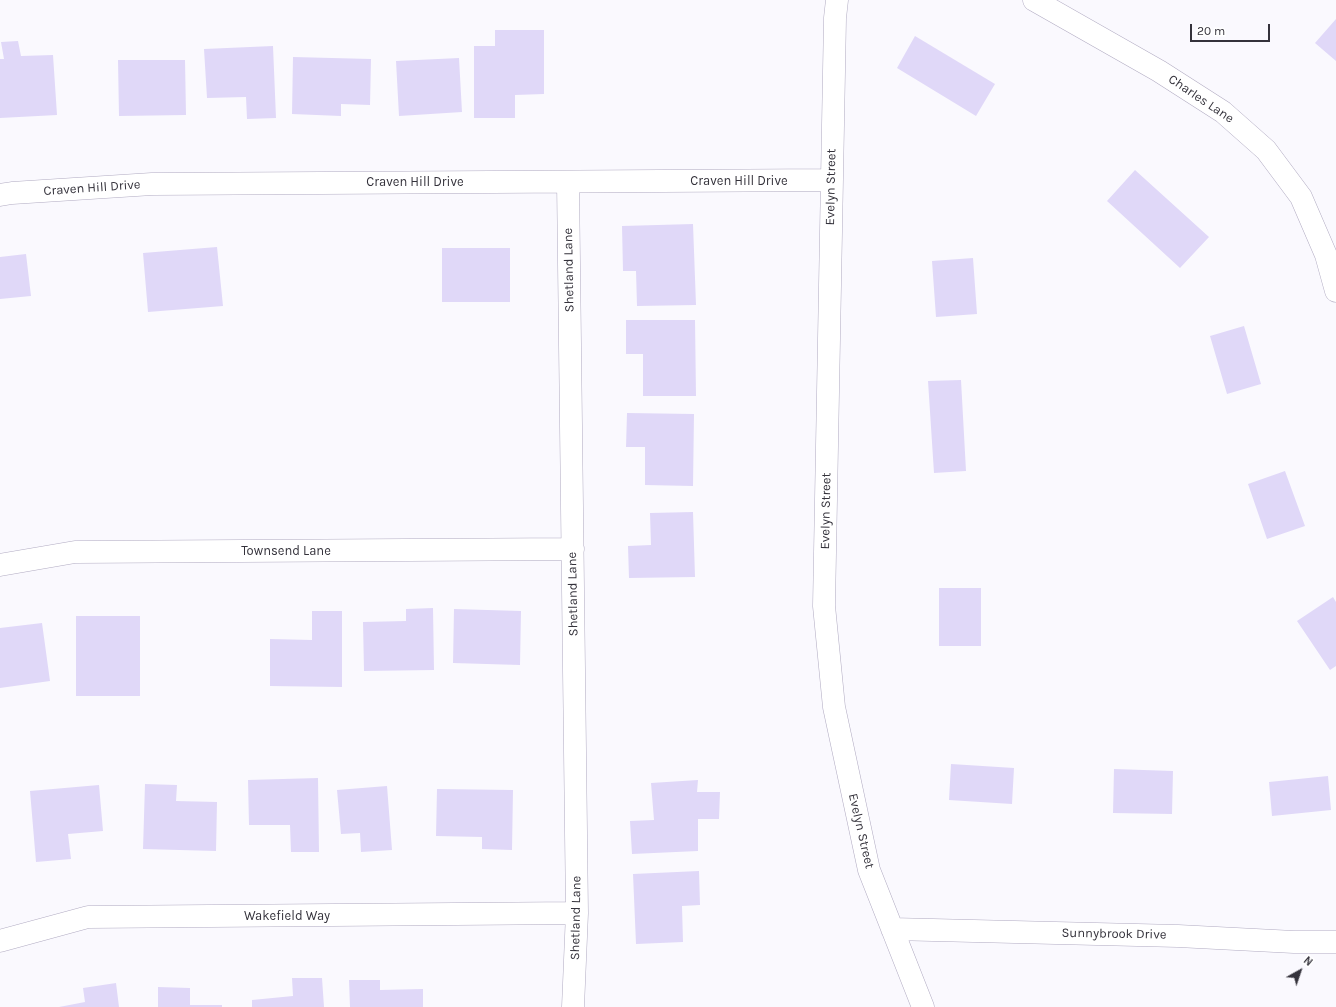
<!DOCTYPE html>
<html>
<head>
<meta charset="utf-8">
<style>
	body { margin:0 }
	#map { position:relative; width:1336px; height:1007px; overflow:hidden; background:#faf9fe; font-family:Karla,sans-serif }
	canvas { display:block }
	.north { position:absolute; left:1280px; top:951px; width:40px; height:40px; -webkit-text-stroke:3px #fff; paint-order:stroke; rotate:40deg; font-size:11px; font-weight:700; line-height:16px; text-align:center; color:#34323b }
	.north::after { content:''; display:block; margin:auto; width:14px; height:18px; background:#34323b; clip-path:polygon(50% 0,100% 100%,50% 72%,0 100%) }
	.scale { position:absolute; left:1190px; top:24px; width:80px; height:18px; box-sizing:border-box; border:2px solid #34323b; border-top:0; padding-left:5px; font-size:12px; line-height:14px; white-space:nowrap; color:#34323b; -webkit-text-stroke:3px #fff; paint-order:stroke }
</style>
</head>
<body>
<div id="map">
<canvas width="1336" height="1007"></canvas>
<div class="north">N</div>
<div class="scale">20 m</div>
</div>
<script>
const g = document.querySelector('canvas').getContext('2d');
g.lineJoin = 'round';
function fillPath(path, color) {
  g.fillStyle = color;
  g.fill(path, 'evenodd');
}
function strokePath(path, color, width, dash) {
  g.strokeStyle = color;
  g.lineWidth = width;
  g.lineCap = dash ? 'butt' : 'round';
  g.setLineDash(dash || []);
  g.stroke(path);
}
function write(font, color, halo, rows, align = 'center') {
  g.font = font + ' Karla,sans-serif';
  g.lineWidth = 3;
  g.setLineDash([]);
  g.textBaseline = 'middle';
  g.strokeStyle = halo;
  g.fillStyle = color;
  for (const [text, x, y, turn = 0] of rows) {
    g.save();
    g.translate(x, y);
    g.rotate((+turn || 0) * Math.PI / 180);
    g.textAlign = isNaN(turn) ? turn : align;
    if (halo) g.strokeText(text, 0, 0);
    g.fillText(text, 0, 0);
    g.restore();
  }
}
fillPath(new Path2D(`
	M1336,19V61L1315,43Z
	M495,30H544V94L515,95V118H474V46H495Z
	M915,36L995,84L976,116L897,68Z
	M18,41L21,56L53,55L57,115L0,118V59H4L1,42Z
	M273,46L276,118L247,119L246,97L207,98L204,49Z
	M293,57L371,59L370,105L341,104V116L292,114Z
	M459,58L462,112L399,116L396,61Z
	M118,60H185L186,115L119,116Z
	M1135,170L1209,237L1180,268L1107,201Z
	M693,224L696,305L637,306L636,271H623L622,226Z
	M217,247L223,306L148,312L143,253Z
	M442,248H510V302H442Z
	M26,254L31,296L0,299V257Z
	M973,258L977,314L936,317L932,261Z
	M626,320H695L696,396H643V354H626Z
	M1244,326L1261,384L1227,394L1210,336Z
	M961,380L966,471L934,473L928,381Z
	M627,413L694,414L693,486L645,485V447H626Z
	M1285,471L1305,526L1267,539L1248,484Z
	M693,512L695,577L629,578L628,546L651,545L650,513Z
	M939,588H981V646H939Z
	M1333,597L1336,602V666L1330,670L1297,621Z
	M433,608L434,670L364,671L363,622L406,621V609Z
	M454,609L521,611L520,665L453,663Z
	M312,611H342V687L270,686V639L312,640Z
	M76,616H140V696H76Z
	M42,623L50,681L0,688V628Z
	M951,764L1014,768L1012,804L949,800Z
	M1114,769L1173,771L1172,814L1113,813Z
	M1328,776L1331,810L1272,816L1269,782Z
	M318,778L319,852H291L290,825H249L248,780Z
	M698,780L697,792H720L719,819H698V851L632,854L630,821L654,820L651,783Z
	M145,784L177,785L176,801L217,802L216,851L143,849Z
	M99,785L103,831L68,834L71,859L36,862L30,791Z
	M387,786L392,850L361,852L360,833L341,834L337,790Z
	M437,789L513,790L512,850L482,849V837L436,836Z
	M699,871L700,905L682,906L683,942L636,944L633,874Z
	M292,978H322L324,1007H252V1000L293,996Z
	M349,980H380V990L423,989V1007H350Z
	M116,983L119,1007H59L85,1002L83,988Z
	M158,987L190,988V1005H222V1007H158Z`), '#e0d8f8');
const minor = new Path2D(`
	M837,0L835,18L824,606L834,707L869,870L923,1007
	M1034,0L1159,71L1223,112L1266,150L1301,197L1326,255L1336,291
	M568,182L577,913L573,1007
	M0,195L12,193L152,184L831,180
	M0,565L75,552L573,549
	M892,929L1178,936L1294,942H1336
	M0,941L88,917L577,913`);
strokePath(minor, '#b1abc2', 23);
strokePath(minor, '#fff', 22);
write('13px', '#34323b', '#fff', [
	["Charles Lane",1201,99,34],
	["Craven Hill Drive",739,181],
	["Craven Hill Drive",415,182],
	["Evelyn Street",831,187,-89],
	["Craven Hill Drive",92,188,-4],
	["Shetland Lane",569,270,-91],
	["Evelyn Street",826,511,-89],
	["Townsend Lane",286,551],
	["Shetland Lane",573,594,-91],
	["Evelyn Street",861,831,77],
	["Wakefield Way",287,916],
	["Shetland Lane",576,918,-89],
	["Sunnybrook Drive",1114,934,1]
]);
</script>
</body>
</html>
